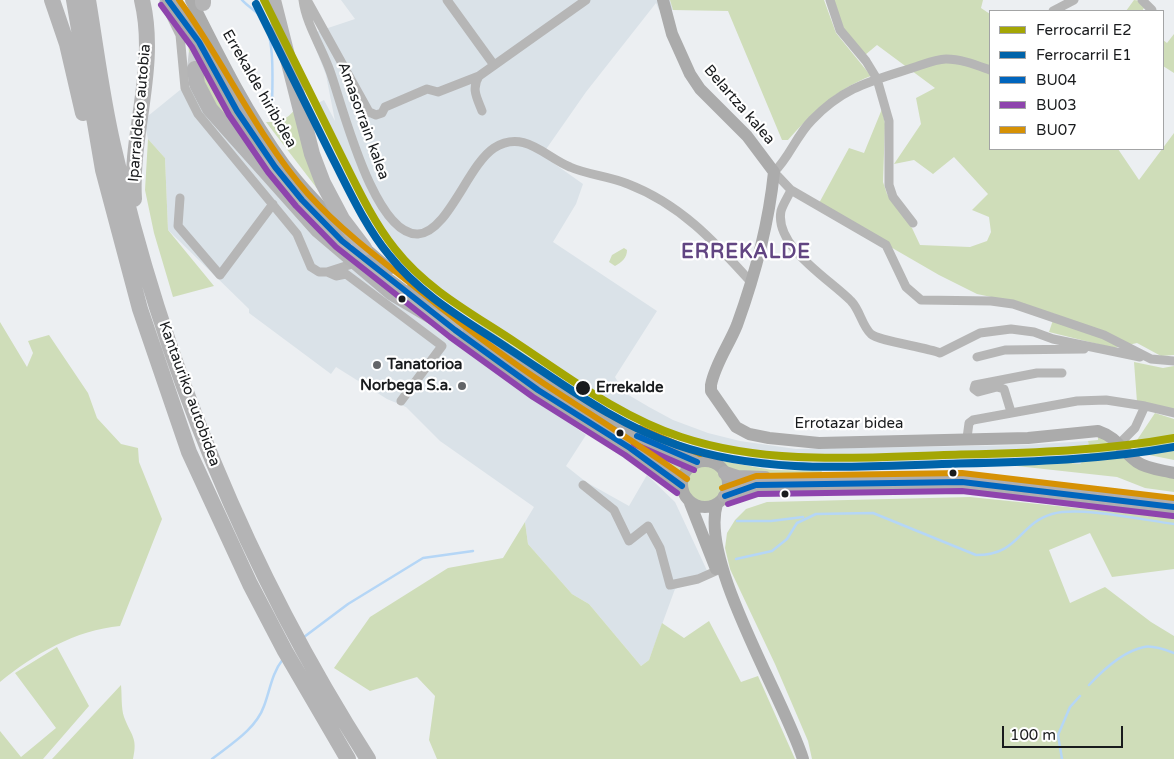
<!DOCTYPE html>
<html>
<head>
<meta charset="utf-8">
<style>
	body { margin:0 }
	#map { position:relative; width:1174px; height:759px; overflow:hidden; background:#eceff2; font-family:"Varela Round",sans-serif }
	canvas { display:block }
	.legend { position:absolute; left:989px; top:10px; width:175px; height:140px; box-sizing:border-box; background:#fff; border:1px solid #a3a4a5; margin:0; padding:6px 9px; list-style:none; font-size:15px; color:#191b1d }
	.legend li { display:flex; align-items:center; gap:10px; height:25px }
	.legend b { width:25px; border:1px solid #a3a4a5 }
	.scale { position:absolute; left:1002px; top:726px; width:121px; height:22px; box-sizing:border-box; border:2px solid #191b1d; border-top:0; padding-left:6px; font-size:15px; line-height:18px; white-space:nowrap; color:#191b1d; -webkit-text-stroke:4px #fff; paint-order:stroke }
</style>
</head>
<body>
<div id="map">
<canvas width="1174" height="759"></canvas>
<ul class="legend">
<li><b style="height:6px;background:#a4a604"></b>Ferrocarril E2</li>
<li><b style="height:6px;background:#0063a9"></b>Ferrocarril E1</li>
<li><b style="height:6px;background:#0065bd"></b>BU04</li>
<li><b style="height:6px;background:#8e44ad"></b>BU03</li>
<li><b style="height:6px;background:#d69104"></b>BU07</li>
</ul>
<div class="scale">100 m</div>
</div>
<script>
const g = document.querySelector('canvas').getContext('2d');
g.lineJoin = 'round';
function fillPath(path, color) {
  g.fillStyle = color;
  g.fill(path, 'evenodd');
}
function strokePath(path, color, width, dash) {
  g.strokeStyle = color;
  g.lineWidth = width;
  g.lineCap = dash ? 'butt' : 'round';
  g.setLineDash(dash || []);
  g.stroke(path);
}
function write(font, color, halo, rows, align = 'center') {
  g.font = font + ' "Varela Round",sans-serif';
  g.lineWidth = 4.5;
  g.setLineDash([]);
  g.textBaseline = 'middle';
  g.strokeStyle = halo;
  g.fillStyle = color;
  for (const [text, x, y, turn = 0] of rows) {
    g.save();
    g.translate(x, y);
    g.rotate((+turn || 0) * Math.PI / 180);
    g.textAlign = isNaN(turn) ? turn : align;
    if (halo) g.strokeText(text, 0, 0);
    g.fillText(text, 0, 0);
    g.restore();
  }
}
fillPath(new Path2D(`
	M341,0H670L673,10H659L656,3L586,92L542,155L583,184L576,204L553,242L657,311L615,377L618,382L615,387L649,407L673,420L708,433L740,441L796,449L1024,445L1088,441L1090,453L1080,464L1005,460L817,463L772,461L701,448L664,434L612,408L613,406L592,392L590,394L576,386L574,387L456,307L409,274L376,229L312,106L324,100L335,121L326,75L310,34L355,19Z
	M190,87L397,302L586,435L566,466L586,482L629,506L647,475L675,502L710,577L675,589L649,660L641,666L589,604L572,594L528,544L525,522L534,507L440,441L406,407L387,399L336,367L331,374L249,313V309L168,230L165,158L148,139L145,125L148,116L180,90Z`), '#dae2e8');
fillPath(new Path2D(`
	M670,0H824L836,33L871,76C836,89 812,113 788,140H782L728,11L673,10Z
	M833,0H983L981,8L990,14V149H1118L1139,180L1174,133V355L1161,356L1137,343L1114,348L1049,332L1055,314L1015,302L977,294L939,275L818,205L849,148L864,153L882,109L885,124L883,182L887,194L912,228L920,245L970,247L987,241L991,232L989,217L972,210L988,194L954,157L933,174L914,160L894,164L921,124L916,98L935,88L877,45L865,55L843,28Z
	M1134,0L1148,2L1142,11H1126Z
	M1174,34V73L1163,66V40L1167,43Z
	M188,42L240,132L215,107L190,64Z
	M295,109L319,191L266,122C279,122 287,120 295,109Z
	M148,139L165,158L168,230L214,286L173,297L154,233L145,190Z
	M624,248L627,250C627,258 622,262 615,266L609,262L612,255Z
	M456,308L574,387L572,390Z
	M0,322L27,367L33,353L28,341L49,335L88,393L97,418L121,444L138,448L139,462L162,519L120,626C76,630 34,654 0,682Z
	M1134,362L1163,368L1174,366V409L1137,402Z
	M1155,413L1174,419V460L1144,454L1137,447V440Z
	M625,437L685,462L677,474Z
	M1098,437L1112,441L1174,476V492L1145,488L1117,477L980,462L981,460L1053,461L1080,464L1090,453L1088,441L1098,440Z
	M722,461L772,470L822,471L821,473L745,475L732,472Z
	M686 485a19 19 0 1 1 38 0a19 19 0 1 1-38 0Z
	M970,497L1174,518V569L1112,577L1090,533L1049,550L1070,603L1105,587L1151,622L1174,636V759H812L808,741L775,664L730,569L725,548L727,533L735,520L746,509L767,502Z
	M525,522L528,544L572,594L589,604L641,666L649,660L662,623L684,638L709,621L741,682L758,676L795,759H437L429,740L435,696L417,677L370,691L334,668L370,617L448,568L503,558Z
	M57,647L89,706L43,759H0V731L21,757L56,728L15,673Z
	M121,685C122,695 121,708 124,717C131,736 138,737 133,759H52Z`), '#cfddb9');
strokePath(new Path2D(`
	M242,0C248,7 257,11 262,18C276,38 272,85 272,110
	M737,521H771L803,517
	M736,559L772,551L787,539L797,523L816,514L873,513L976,555C1020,555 1018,524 1052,514C1080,506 1143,520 1174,524
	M304,637L348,604L423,558L473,551
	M1089,685C1102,671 1124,651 1144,647C1152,645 1166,650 1174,653
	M212,759C231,744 256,729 264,706C270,690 272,673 283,659
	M1062,759L1058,735L1070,707L1080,696`), '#b5d6f6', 2.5);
strokePath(new Path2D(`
	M195,69L199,32`), '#cccfd2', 16, [16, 8]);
strokePath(new Path2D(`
	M303,0C306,24 322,48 330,71C342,104 374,236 418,234C448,232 468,165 494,148C524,129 545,157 570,167C588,175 609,176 628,184C680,204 714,241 750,281
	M307,0L369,112L376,115L382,113L385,107L427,89L438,92L479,76
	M447,0L494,65
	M830,0L840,30L866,61L877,79L889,121V185L893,197L913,223
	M1142,0L1152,10
	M164,2L180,35L185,88L198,114L297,234L311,267L319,272H327L355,263L353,261
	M1053,11L1074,0
	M990,70C976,65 961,59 946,59C934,59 920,66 909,69C868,82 843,88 812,120C796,136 789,158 774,172L791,190L886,245L906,287L921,300L991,301L1013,304L1104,335L1151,359L1174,361
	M482,111C477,98 471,89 479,76L586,0
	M791,190C788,197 783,204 781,211C774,247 831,280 851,301C860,310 862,326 871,334C878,341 926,347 940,353L980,333L1011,329L1034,332L1053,339L1140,357
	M180,198L178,226L220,275L273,204
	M327,272L336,276L346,274L442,346L401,401
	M977,357L1005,350L1084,349
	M1011,412L1004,389L997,387L978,392L974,389L975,385L1037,373H1062
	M967,438L969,423L973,420L1077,401L1106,400L1145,406L1174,413
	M1120,443L1135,428L1145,406
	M583,485L614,510L629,541L648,526L660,548L670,585L698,579L716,571`), '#b6b6b6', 9);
strokePath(new Path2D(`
	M168,0C197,34 214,73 236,111C265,159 303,206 345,244
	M191,0C219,56 247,113 284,164C302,188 323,209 344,230
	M663,0L672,34L690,74L700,89L747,136L774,172C769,221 754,278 737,325C729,345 715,364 711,385V391L736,427L749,434L769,438L819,443L1028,438L1098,431C1119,438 1121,451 1137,462C1147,469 1162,470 1174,473
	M359,243L389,269
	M370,265L418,301
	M413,287C478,334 542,387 614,425C641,439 669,450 697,462
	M450,325C521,387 607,429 682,486
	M682 484a23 23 0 1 1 46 0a23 23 0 1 1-46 0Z
	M690,503L716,569
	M717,504C699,562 784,698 803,759`), '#ababab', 12);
strokePath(new Path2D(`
	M725,473L737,477L765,478
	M725,496L756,485L962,482L1174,507`), '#afaeb0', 14);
strokePath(new Path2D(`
	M52,0L67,44L83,113
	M74,0L103,170L140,309L189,452L250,584L285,651L348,759
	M88,0C96,48 102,98 113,145C162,362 248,572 368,759
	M273,0L312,154L323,183L342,219L364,248
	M203,3V0
	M195,69L197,84L210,109L318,230L391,292L455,330
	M134,199C130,133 158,66 142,0`), '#b4b4b5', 16);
strokePath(new Path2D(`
	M168,0L199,42L237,111L275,167L302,200L342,241L455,330L538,390L630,448L682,486
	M637,436L697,462
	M725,496L756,485L962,482L1174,507`), '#0065bd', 6);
strokePath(new Path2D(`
	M161,5L192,47L229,115L268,172L296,206L336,247L450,337L533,397L625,455L677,493
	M634,444L694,470
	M728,504L758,494L962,491L1173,516`), '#8e44ad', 6);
strokePath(new Path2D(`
	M179,0C225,63 256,135 308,194C339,228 374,255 410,283C453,318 497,352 543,383C591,415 640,445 687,479
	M640,428L700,454
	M722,488L756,476L962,473L1174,498`), '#d69104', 6);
strokePath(new Path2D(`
	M264,0C289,51 314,101 339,151C356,185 372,220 395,249C427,290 473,314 515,342C568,377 620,417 681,437C766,465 856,458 944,455C1021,453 1098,452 1174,438`), '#a4a604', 8);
strokePath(new Path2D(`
	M256,4C281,55 307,106 332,157C349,190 365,226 389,255C421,296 467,321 509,349C563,384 615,424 677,445C762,474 853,467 942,464C1020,462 1097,461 1174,447`), '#0063a9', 8);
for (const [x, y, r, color] of [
	[402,299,4.5,"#191b1d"],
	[377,365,5,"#636568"],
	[462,386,5,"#636568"],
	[583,388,8,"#191b1d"],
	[620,433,4.5,"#191b1d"],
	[953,473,4.5,"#191b1d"],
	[785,494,4.5,"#191b1d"]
]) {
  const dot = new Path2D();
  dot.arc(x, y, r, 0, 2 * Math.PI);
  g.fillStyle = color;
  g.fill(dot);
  strokePath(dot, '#fff', 2);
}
write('15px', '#191b1d', '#fff', [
	["Errekalde hiribidea",259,89,60],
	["Belartza kalea",739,105,49],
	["Iparraldeko autobia",140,113,-85],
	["Amasorrain kalea",363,121,70],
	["Kantauriko autobidea",189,394,70],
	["Errotazar bidea",849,424]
]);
write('bold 15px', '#191b1d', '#fff', [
	["Tanatorioa",387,365],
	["Norbega S.a.",452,386,"right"]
], 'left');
write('bold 15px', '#191b1d', '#fff', [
	["Errekalde",596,388]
], 'left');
g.letterSpacing = '1px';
write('bold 20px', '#624582', '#fff', [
	["ERREKALDE",746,253]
]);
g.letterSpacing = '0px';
</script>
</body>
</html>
